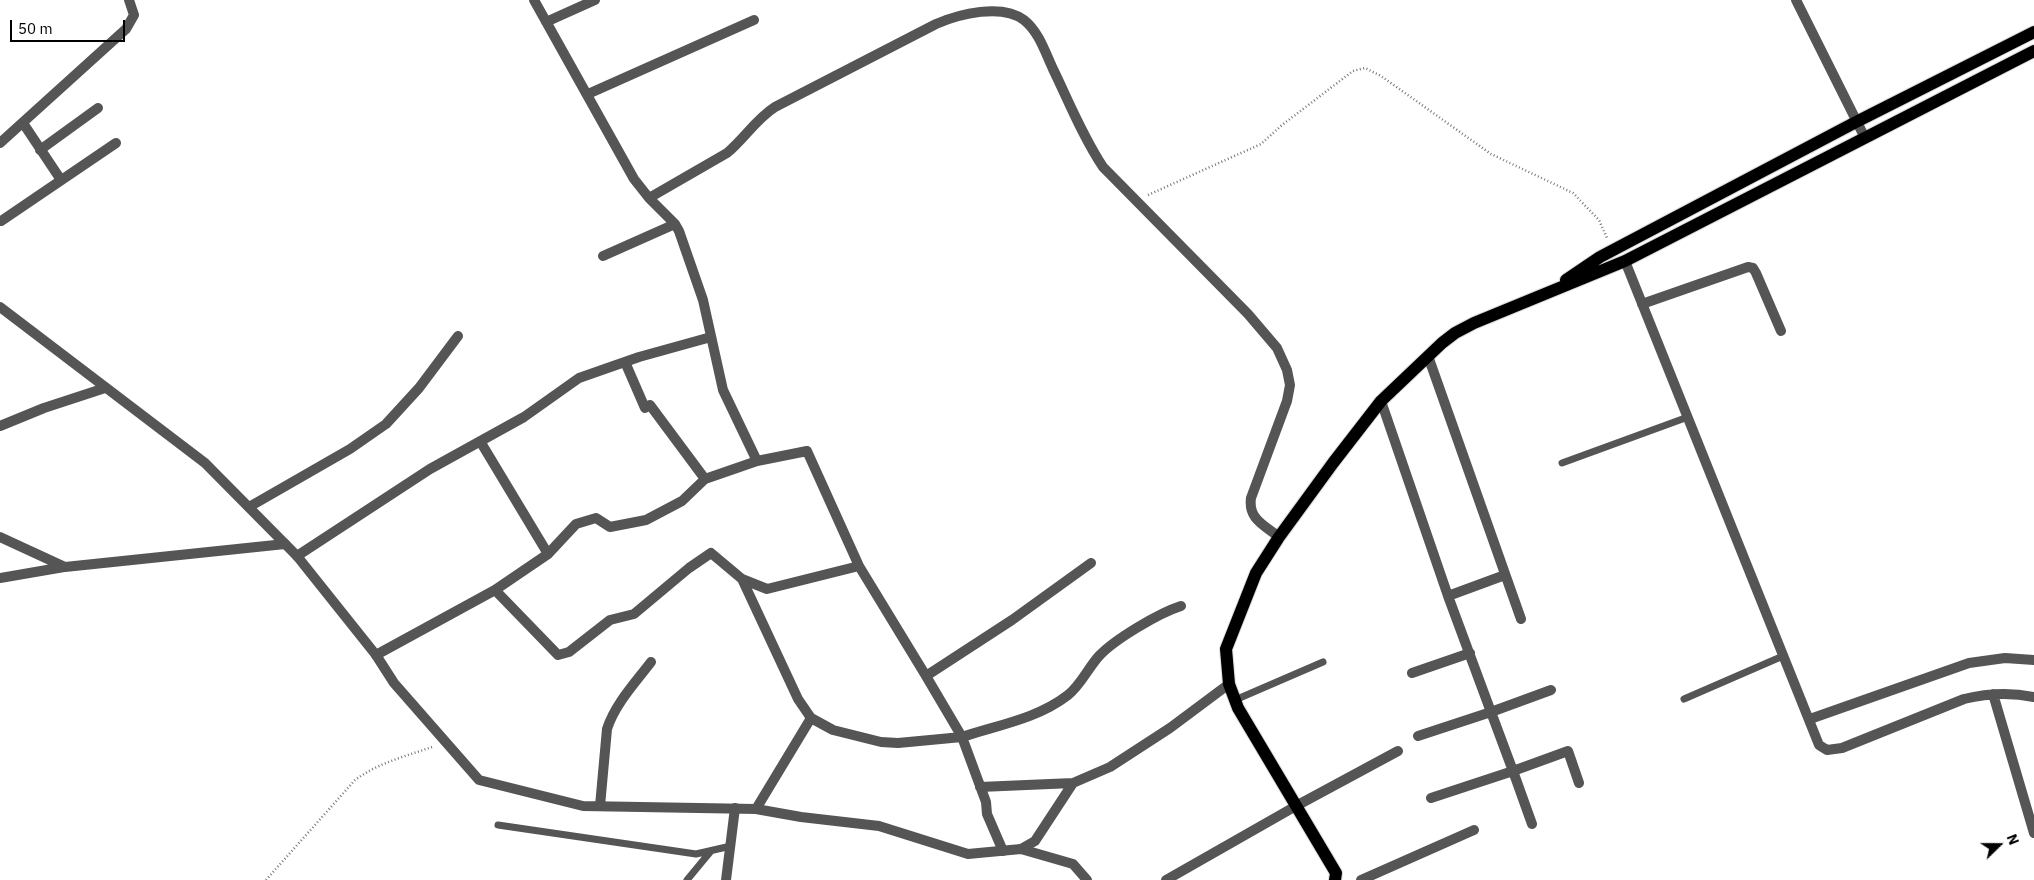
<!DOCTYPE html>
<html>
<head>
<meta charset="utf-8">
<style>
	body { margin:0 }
	#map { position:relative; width:2034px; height:880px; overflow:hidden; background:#fff; font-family:"IBM Plex Sans",sans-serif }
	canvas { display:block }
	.north { position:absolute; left:1974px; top:820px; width:50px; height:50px; -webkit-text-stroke:4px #fff; paint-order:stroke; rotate:68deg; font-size:14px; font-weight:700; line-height:20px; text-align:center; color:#000 }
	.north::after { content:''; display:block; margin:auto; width:18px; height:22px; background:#000; clip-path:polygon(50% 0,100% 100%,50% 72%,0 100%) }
	.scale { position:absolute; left:10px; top:20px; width:115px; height:22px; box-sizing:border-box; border:2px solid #000; border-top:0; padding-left:6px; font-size:15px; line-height:18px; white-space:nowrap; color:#000; -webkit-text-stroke:4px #fff; paint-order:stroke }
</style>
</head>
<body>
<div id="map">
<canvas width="2034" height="880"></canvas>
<div class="north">N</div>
<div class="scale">50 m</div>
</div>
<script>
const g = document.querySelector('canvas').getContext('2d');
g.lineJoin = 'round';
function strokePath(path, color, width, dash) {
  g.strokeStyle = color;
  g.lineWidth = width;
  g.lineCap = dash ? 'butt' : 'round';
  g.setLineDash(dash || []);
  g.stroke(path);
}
const primary = new Path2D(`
	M1566,280L1600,257L1856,122L2034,32
	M1335,880L1336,873L1238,708L1229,684L1226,649L1256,573L1279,537L1333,463L1381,401L1442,343L1455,333L1474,323L1625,261L2034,51`);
strokePath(primary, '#dbdbdb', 14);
strokePath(new Path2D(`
	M1148,195L1261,144L1282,125L1353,71L1365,68L1381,76L1491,154L1573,193L1599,220L1607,238
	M266,880L355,780C378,763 406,756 432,747`), '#777', 2.5, [1, 2.5]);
strokePath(new Path2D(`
	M1562,463L1688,417
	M1684,699L1783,656
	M1235,700L1323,662
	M498,825L696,854L731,846
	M687,880L711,851`), '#555', 7);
strokePath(new Path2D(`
	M534,0L634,179L649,198L675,224L679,231L703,300L723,390L757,461
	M1796,0L1865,138
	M546,22L595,0
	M588,94L754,20
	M23,123L61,180
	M0,143L126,29L134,15L129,0
	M40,150L98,108
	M649,198L727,153C744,139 756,119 775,107L936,24C959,14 1002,3 1024,20C1039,32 1045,52 1053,69C1069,102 1083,137 1103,167L1248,314L1277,348L1287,370L1290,385L1287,401L1251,498C1248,519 1264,525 1279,537
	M1,221L116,143
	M603,256L675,224
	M1625,261L1819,745L1827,750L1842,748L1964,699C1988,693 2010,692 2034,697
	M1642,304L1748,267L1753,268L1756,273L1781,331
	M1428,356L1521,619
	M625,362L645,408
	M1381,401L1448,596L1491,712L1418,736
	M650,405L705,479
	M0,426L44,408L105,388
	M480,441L548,554
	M249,507L350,449L386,424L419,388L458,336
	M0,537L65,567L285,544
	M297,556L430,469L524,417L579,378L639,357L711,337
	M0,578L64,567
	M742,579L798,699L811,718L833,730L881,742L898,743L962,737L986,802L987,814L1003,851
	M495,590L558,655L569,652L610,620L634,614L689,568L711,553L742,579L767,589L859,566L926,676L1012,620L1091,563
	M1448,596L1505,575
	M376,655L495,590L548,554L576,524L596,518L610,527L646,520L682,501L705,479L757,461L807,451L859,566
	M1412,673L1470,653
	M926,676L962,737C998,725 1037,719 1068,695C1081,685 1088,668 1099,656C1115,639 1159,613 1181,606
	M1993,694L2034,833
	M1810,719L1969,663L2005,658L2034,660
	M980,787L1073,783
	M1431,798L1513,771L1491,712L1551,690
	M600,806L607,729C615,704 635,683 651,662
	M756,809L811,718
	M1532,824L1513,771L1568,751L1579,783
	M1021,849L1035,841L1073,783L1110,767L1170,728L1229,684
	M726,880L735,808
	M1166,880L1296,806L1398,751
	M1361,880L1474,830`), '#555', 10);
strokePath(new Path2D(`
	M0,307L205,463L297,556L376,655L394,683L479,780L583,806L756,809L801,817L879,826L968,854L1021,849L1073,864L1087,880`), '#555', 10);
strokePath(primary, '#000', 12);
</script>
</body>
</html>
